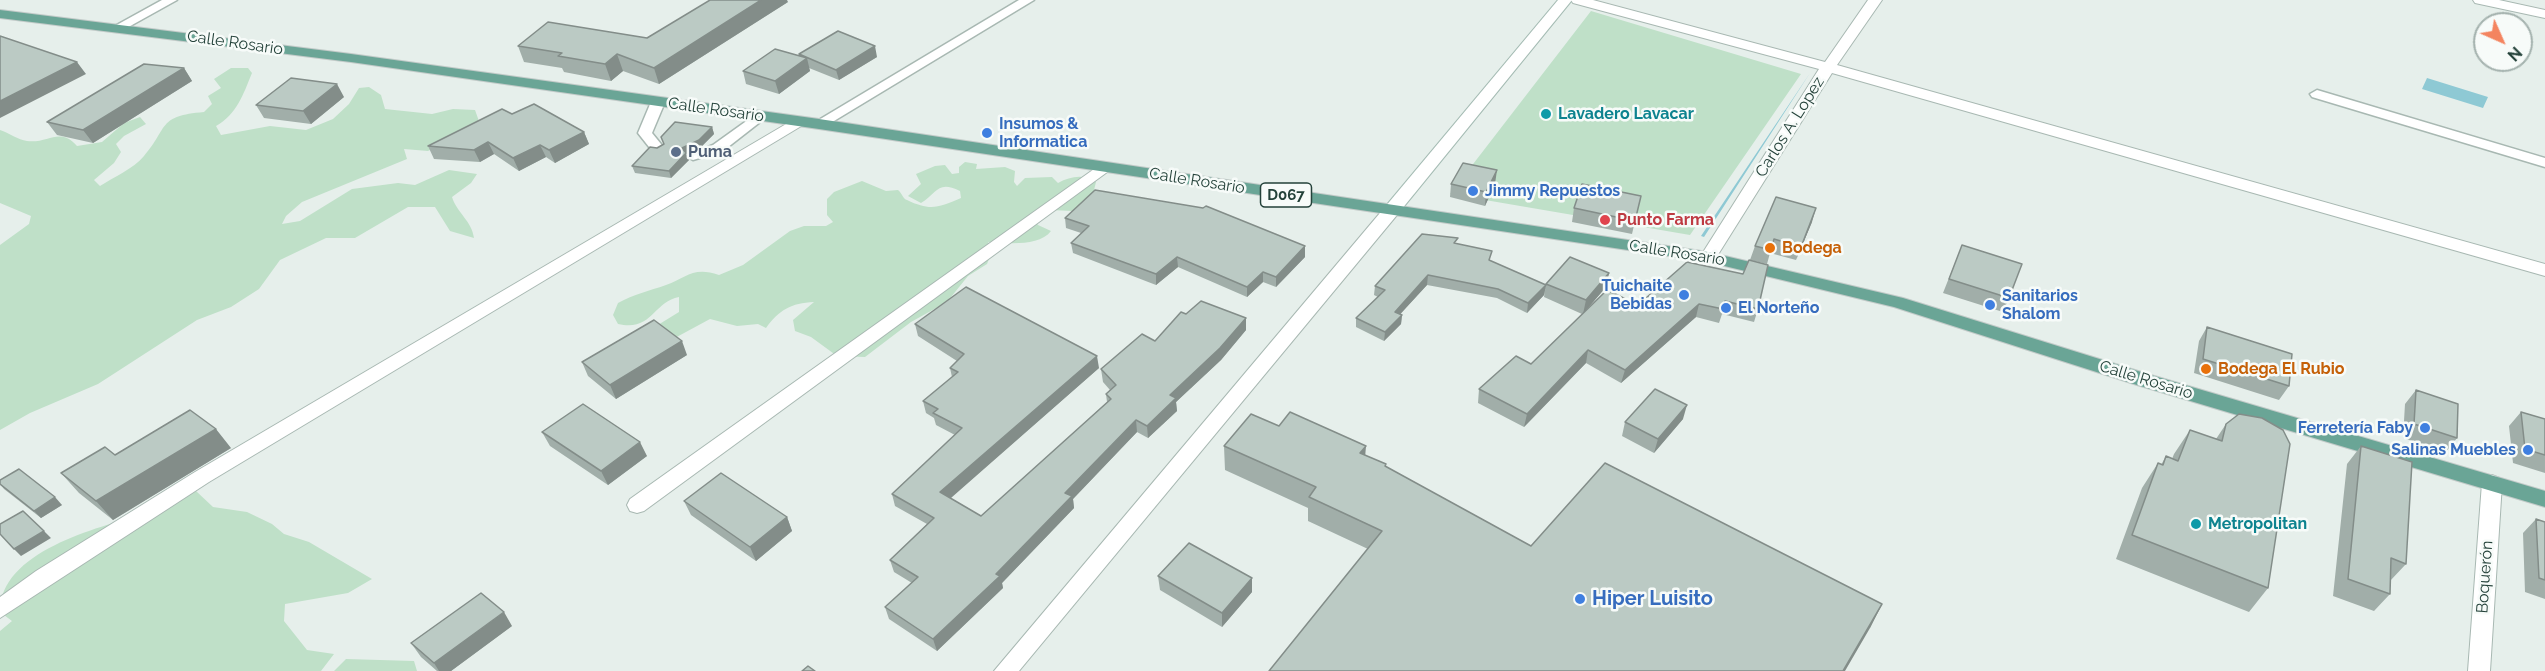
<!DOCTYPE html>
<html>
<head>
<meta charset="utf-8">
<style>
	body { margin:0 }
	#map { position:relative; width:2545px; height:671px; overflow:hidden; background:#e6efeb; font-family:Raleway,sans-serif }
	canvas { display:block }
	.north { position:absolute; left:2473px; top:12px; width:60px; height:60px; box-sizing:border-box; background:#f7fbf9; border:2px solid #a3b1ad; border-radius:50%; rotate:135deg; font-size:16px; font-weight:700; line-height:24px; text-align:center; color:#24423a }
	.north::after { content:''; display:block; margin:auto; width:21px; height:27px; background:#f4845f; clip-path:polygon(50% 0,100% 100%,50% 72%,0 100%) }
</style>
</head>
<body>
<div id="map">
<canvas width="2545" height="671"></canvas>
<div class="north">N</div>
</div>
<script>
const g = document.querySelector('canvas').getContext('2d');
g.lineJoin = 'round';
function fillPath(path, color) {
  g.fillStyle = color;
  g.fill(path, 'evenodd');
}
function strokePath(path, color, width, dash) {
  g.strokeStyle = color;
  g.lineWidth = width;
  g.lineCap = dash ? 'butt' : 'round';
  g.setLineDash(dash || []);
  g.stroke(path);
}
function write(font, color, halo, rows, align = 'center') {
  g.font = font + ' Raleway,sans-serif';
  g.lineWidth = 5;
  g.setLineDash([]);
  g.textBaseline = 'middle';
  g.strokeStyle = halo;
  g.fillStyle = color;
  for (const [text, x, y, turn = 0] of rows) {
    g.save();
    g.translate(x, y);
    g.rotate((+turn || 0) * Math.PI / 180);
    g.textAlign = isNaN(turn) ? turn : align;
    if (halo) g.strokeText(text, 0, 0);
    g.fillText(text, 0, 0);
    g.restore();
  }
}
fillPath(new Path2D(`
	M1591,11L1801,74L1690,235L1450,194Z
	M231,68H248L252,73C243,95 237,114 216,126L221,135L270,126L306,130L333,119L349,104L359,88L369,87L381,95L385,109L432,114L453,109L475,110L480,124L428,151L404,149L407,159L302,202L286,216L282,224L300,221L352,189L398,183L415,185L449,170L477,174L471,183L452,197C457,213 472,221 474,238L450,231L435,207H408L355,238H326L280,260L259,289L231,307L197,320L98,384L30,413L0,430V245L29,224L31,216L0,203V130C9,133 18,140 27,141C48,144 60,126 77,146L102,142L124,123L140,117L146,124L124,136L116,144L121,152L114,163L94,180L100,186C114,177 133,169 144,156C169,127 157,116 204,112L212,104L208,96L221,88L214,79Z
	M965,162L977,164L976,169L1005,167L1015,171L1014,182L1017,186L1025,178L1052,177L1058,183C1071,176 1084,174 1096,182L1093,194L1073,211L1050,210L1035,219L1038,225L1051,231C1039,247 1007,243 988,242L993,249L987,264L968,276L947,302L911,322L865,357L837,356L811,337L795,331L793,320L814,302C791,303 779,310 766,328L758,324L737,326L710,319L673,339L653,328L679,312V297C653,302 652,332 618,324L613,315L618,303C634,294 649,291 666,285C686,278 693,266 719,275L743,265L790,231L804,226H826L833,222L827,215V199L834,192L862,181L886,191L898,190C902,193 903,199 907,200C930,211 938,208 961,198L960,191C937,180 938,193 921,203L908,196L921,184L916,174L935,166L945,165L952,174L959,173V167Z
	M196,491L213,507L247,512L272,524L284,534L309,542L372,579L348,593L285,604L284,621L307,650L334,654L321,671H0V631L12,621L0,612C0,551 97,528 144,514L152,519Z
	M346,659L414,661L417,671H334Z`), '#bfe0c8');
fillPath(new Path2D(`
	M1810,73L1704,237L1701,236Z
	M2427,78L2488,97L2483,108L2422,89Z`), '#8ec9d4');
const lane = new Path2D(`
	M162,0H177L123,30H115L113,27Z
	M1019,0H1034L824,127L819,128L812,124Z
	M2317,90L2545,158V167L2312,97L2310,94Z
	M658,98L665,102L652,133L665,149L658,153L653,152L638,133L651,102Z
	M759,112L764,113V119L723,151L693,160L686,156L713,145Z`);
const street = new Path2D(`
	M1571,0H1593L1825,62L1868,0H1882L1837,65L2545,264V276L1832,73L1714,261H1702L1700,257L1819,69L1573,3Z
	M2473,0H2499L2545,10V18L2475,3Z
	M798,117L803,119L806,122L803,125L209,482L0,618V597L36,571L195,472Z
	M1104,162L1112,167L1110,170L644,511L637,513L630,511L627,505L630,499Z
	M1391,206L1397,207L1399,211L1397,215L1019,671H994L1385,207Z
	M2492,475L2499,478L2502,483L2490,671H2468L2482,483L2485,478Z`);
const secondary = new Path2D(`
	M1558,0H1572L1397,215H1385L1383,211L1385,207Z`);
const primary = new Path2D(`
	M0,10L351,54L819,119L1708,252L1903,298L2151,375L2545,491V507L2137,385L1894,307L1708,262L819,129L351,62L0,18Z`);
strokePath(lane, '#a8b8b2', 3);
strokePath(street, '#a8b8b2', 2);
strokePath(secondary, '#a4bbb3', 2);
strokePath(primary, '#c2cac8', 2);
fillPath(lane, '#fff');
fillPath(street, '#fff');
fillPath(secondary, '#fff');
fillPath(primary, '#6aa596');
fillPath(new Path2D(`
	M788,2L659,84L623,71L611,81L564,72L562,68L524,62L518,46L647,38Z
	M799,54L877,57L839,80L809,68L810,71L779,94L746,84L743,71L799,56Z
	M184,68L192,81L93,143L57,135L47,122Z
	M344,97L311,124L264,118L256,105Z
	M512,114L584,132L589,144L555,163L546,157L519,171L494,154L480,162L434,159L428,146Z
	M712,127L714,134L701,147L686,154L689,160L671,178L635,173L632,166Z
	M1451,184H1495L1485,206L1450,197Z
	M1641,196L1632,234L1572,222L1574,208Z
	M1065,218L1305,257L1276,287L1263,282L1247,297L1178,267L1156,285L1073,253L1071,243L1081,233L1066,228Z
	M1812,222L1796,260L1770,253L1767,264L1750,260L1755,246Z
	M1457,244L1490,261L1546,285L1544,295L1527,313L1497,298L1427,285L1400,314L1402,315L1401,324L1384,341L1356,327V318L1378,297L1374,295L1375,286Z
	M1962,245L2009,298L2003,312L1943,293Z
	M1687,262L1758,309L1754,322L1722,314L1719,323L1696,317L1621,383L1586,363L1524,427L1478,403L1479,389L1531,364L1582,314L1544,297L1546,284L1609,273L1606,287L1586,310L1638,305Z
	M1186,314L1246,330L1221,360L1176,402L1177,411L1148,438L1137,432L1073,499L1074,508L1002,583L1003,588L937,651L889,619L885,607L912,583L894,572L890,560L927,524L895,506L892,494L955,435L936,425L934,418L926,413L923,401L952,377L950,368L957,361L918,336L915,324L1099,368L950,498L981,516L1107,402L1106,394L1110,390L1103,382L1101,369L1155,341Z
	M2207,327L2289,386L2279,400L2194,373L2199,341Z
	M687,355L616,399L588,376L582,362Z
	M2416,390L2457,438L2446,452L2403,438L2405,404Z
	M2521,412L2545,419V473L2513,463L2509,426Z
	M1683,419L1654,453L1622,436L1625,422Z
	M2226,424L2268,588L2249,612L2116,559L2142,488L2158,463L2161,465L2166,456L2172,459L2174,454L2190,430L2216,439Z
	M1279,426L1365,455L1531,546L1882,604L1870,628L1368,549L1308,521V508L1225,470L1224,446Z
	M542,432L647,456L608,485L550,446Z
	M2361,446L2406,564L2390,581V594L2374,611L2333,596L2347,464Z
	M231,448L113,520L79,493L61,473L115,455Z
	M0,480L62,505L41,518L4,489L0,484Z
	M684,501L787,517L792,531L756,561L691,515Z
	M2536,519L2545,522V599L2525,592L2523,533Z
	M1158,576L1252,578V592L1222,627L1160,590Z
	M512,626L451,671H437L421,657L411,643Z`), '#a1aea9');
fillPath(new Path2D(`
	M761,0H787L788,2L659,84L654,68Z
	M875,46L877,57L839,80L836,70Z
	M617,54L623,71L611,81L605,64Z
	M807,58L810,71L779,94L775,81Z
	M77,62L86,74L0,118V101Z
	M184,68L192,81L93,143L83,130Z
	M337,84L344,97L311,124L303,111Z
	M712,127L714,134L701,147L686,154L689,160L671,178L669,171L682,148Z
	M584,132L589,144L555,163L549,150Z
	M488,142L494,154L480,162L474,150Z
	M540,145L546,157L519,171L513,158Z
	M1497,170L1495,184L1485,206L1486,192Z
	M1816,208L1812,222L1796,260Z
	M1305,246V257L1276,287V277Z
	M1177,257L1178,267L1156,285V274Z
	M1263,272V282L1247,297V287Z
	M1609,273L1606,287L1583,314L1586,300Z
	M1428,275L1427,285L1394,321L1395,312Z
	M1546,285L1544,295L1527,313L1528,303Z
	M1699,304L1696,317L1621,383L1625,370Z
	M1402,315L1401,324L1384,341L1385,332Z
	M1246,318V330L1221,360L1176,402L1177,411L1148,438L1147,426L1170,395Z
	M682,341L687,355L616,399L610,385Z
	M1588,350L1586,363L1524,427L1527,414Z
	M1097,356L1099,368L943,505L940,492Z
	M1687,405L1683,419L1654,453L1658,439Z
	M1136,420L1137,432L1073,499L1074,508L1002,583L1003,588L937,651L933,639L996,574L1065,493Z
	M216,429L231,448L113,520L96,501Z
	M640,442L647,456L608,485L601,471Z
	M1366,446L1364,470L1360,453Z
	M55,497L62,505L41,518L34,511Z
	M787,517L792,531L756,561L750,547Z
	M44,531L51,538L21,556L14,549Z
	M1252,578V592L1222,627V613Z
	M1882,604L1870,628L1845,671H1843Z
	M504,612L512,626L451,671H439L434,663Z`), '#838d89');
const building = new Path2D(`
	M710,0H761L654,68L617,54L605,64L558,56L562,53L518,46L548,22L647,38Z
	M838,31L875,46L836,70L799,54Z
	M0,36L77,62L0,101Z
	M775,49L807,58L775,81L743,71Z
	M144,64L184,68L83,130L47,122Z
	M291,78L337,84L303,111L256,105Z
	M534,104L584,132L549,150L540,145L513,158L488,142L474,150L428,146L502,109L512,114Z
	M675,122L712,127L699,140L682,148L686,153L669,171L632,166L650,147L657,148L664,144L661,137Z
	M1463,163L1497,170L1486,192L1451,184Z
	M1582,184L1641,196L1635,221L1574,208Z
	M1095,190L1203,208L1206,206L1305,246L1276,277L1263,272L1247,287L1177,257L1156,274L1071,243L1089,226L1065,218Z
	M1776,197L1816,208L1801,247L1774,239L1771,250L1755,246Z
	M1422,234L1458,238L1454,243L1492,251L1489,260L1546,285L1528,303L1498,289L1428,275L1395,312L1402,315L1385,332L1356,318L1385,290L1375,286Z
	M1962,245L2022,264L2009,298L1949,279Z
	M1570,257L1609,273L1586,300L1546,284Z
	M1749,260L1768,265L1758,309L1725,301L1723,309L1699,304L1625,370L1588,350L1527,414L1479,389L1516,356L1531,364L1607,290L1638,305L1687,262L1743,274Z
	M966,287L1097,356L940,492L981,516L1111,399L1106,394L1116,385L1101,369L1142,334L1155,341L1181,312L1186,314L1201,301L1246,318L1220,348L1170,395L1176,398L1147,426L1136,420L1065,493L1072,496L996,574L1000,576L933,639L885,607L918,577L890,560L934,518L892,494L962,428L933,413L938,409L923,401L958,372L950,368L964,354L915,324Z
	M654,320L682,341L610,385L582,362Z
	M2207,327L2292,354L2289,386L2203,359Z
	M1655,389L1687,405L1658,439L1625,422Z
	M2416,390L2458,404L2457,438L2414,424Z
	M583,404L640,442L601,471L542,432Z
	M190,410L216,429L96,501L61,473L105,447L115,455Z
	M1290,412L1366,446L1360,453L1386,464L1385,466L1531,546L1605,463L1882,604L1843,671H1269L1382,531L1309,497L1316,487L1224,446L1251,414L1279,426Z
	M2521,412L2545,419V455L2525,449Z
	M2239,414L2262,418L2283,430L2290,444L2268,588L2132,535L2158,463L2163,465L2166,456L2178,461L2190,430L2222,441L2226,424Z
	M2361,446L2412,462L2406,564L2391,558L2390,594L2348,579Z
	M19,469L55,497L34,511L0,484V480Z
	M721,473L787,517L750,547L684,501Z
	M23,511L44,531L14,549L0,534V524Z
	M2536,519L2545,522V580L2539,578Z
	M1189,543L1252,578L1222,613L1158,576Z
	M481,593L504,612L434,663L411,643Z
	M808,666L815,671H802Z`);
fillPath(building, '#bbcac4');
strokePath(building, '#838d89', 1.5);
for (const [x, y, r, color] of [
	[1546,114,6,"#0f9aa8"],
	[987,133,6,"#3f7fe0"],
	[676,152,6,"#5c6f8a"],
	[1473,191,6,"#3f7fe0"],
	[1605,220,6,"#e0444e"],
	[1770,248,6,"#e8710a"],
	[1684,295,6,"#3f7fe0"],
	[1990,305,6,"#3f7fe0"],
	[1726,308,6,"#3f7fe0"],
	[2206,369,6,"#e8710a"],
	[2425,428,6,"#3f7fe0"],
	[2528,450,6,"#3f7fe0"],
	[2196,524,6,"#0f9aa8"],
	[1580,599,6,"#3f7fe0"]
]) {
  const dot = new Path2D();
  dot.arc(x, y, r, 0, 2 * Math.PI);
  g.fillStyle = color;
  g.fill(dot);
  strokePath(dot, '#f7fbf9', 2);
}
for (const [x, y, w] of [
	[1286,195,51]
]) {
  const box = new Path2D();
  box.roundRect(x - w / 2, y - 12, w, 24, 4.5);
  g.fillStyle = '#f7fbf9';
  g.fill(box);
  strokePath(box, '#24423a', 1.5);
}
write('bold 15px', '#24423a', null, [
	["D067",1286,195]
]);
write('16px', '#24423a', '#f7fbf9', [
	["Calle Rosario",235,43,8],
	["Calle Rosario",716,110,8],
	["Carlos A. Lopez",1790,127,-58],
	["Calle Rosario",1197,181,9],
	["Calle Rosario",1677,253,9],
	["Calle Rosario",2146,380,17],
	["Boquerón",2485,577,-86]
]);
write('bold 16px', '#0d838f', '#f7fbf9', [
	["Lavadero Lavacar",1558,114],
	["Metropolitan",2208,524]
], 'left');
write('bold 16px', '#366cbe', '#f7fbf9', [
	["Insumos &",999,124],
	["Informatica",999,142],
	["Jimmy Repuestos",1485,191],
	["Tuichaite",1672,286,"right"],
	["Bebidas",1672,304,"right"],
	["Sanitarios",2002,296],
	["Shalom",2002,314],
	["El Norteño",1738,308],
	["Ferretería Faby",2413,428,"right"],
	["Salinas Muebles",2516,450,"right"]
], 'left');
write('bold 16px', '#4e5e75', '#f7fbf9', [
	["Puma",688,152]
], 'left');
write('bold 16px', '#be3a42', '#f7fbf9', [
	["Punto Farma",1617,220]
], 'left');
write('bold 16px', '#c56008', '#f7fbf9', [
	["Bodega",1782,248],
	["Bodega El Rubio",2218,369]
], 'left');
write('bold 20px', '#366cbe', '#f7fbf9', [
	["Hiper Luisito",1592,599]
], 'left');
</script>
</body>
</html>
